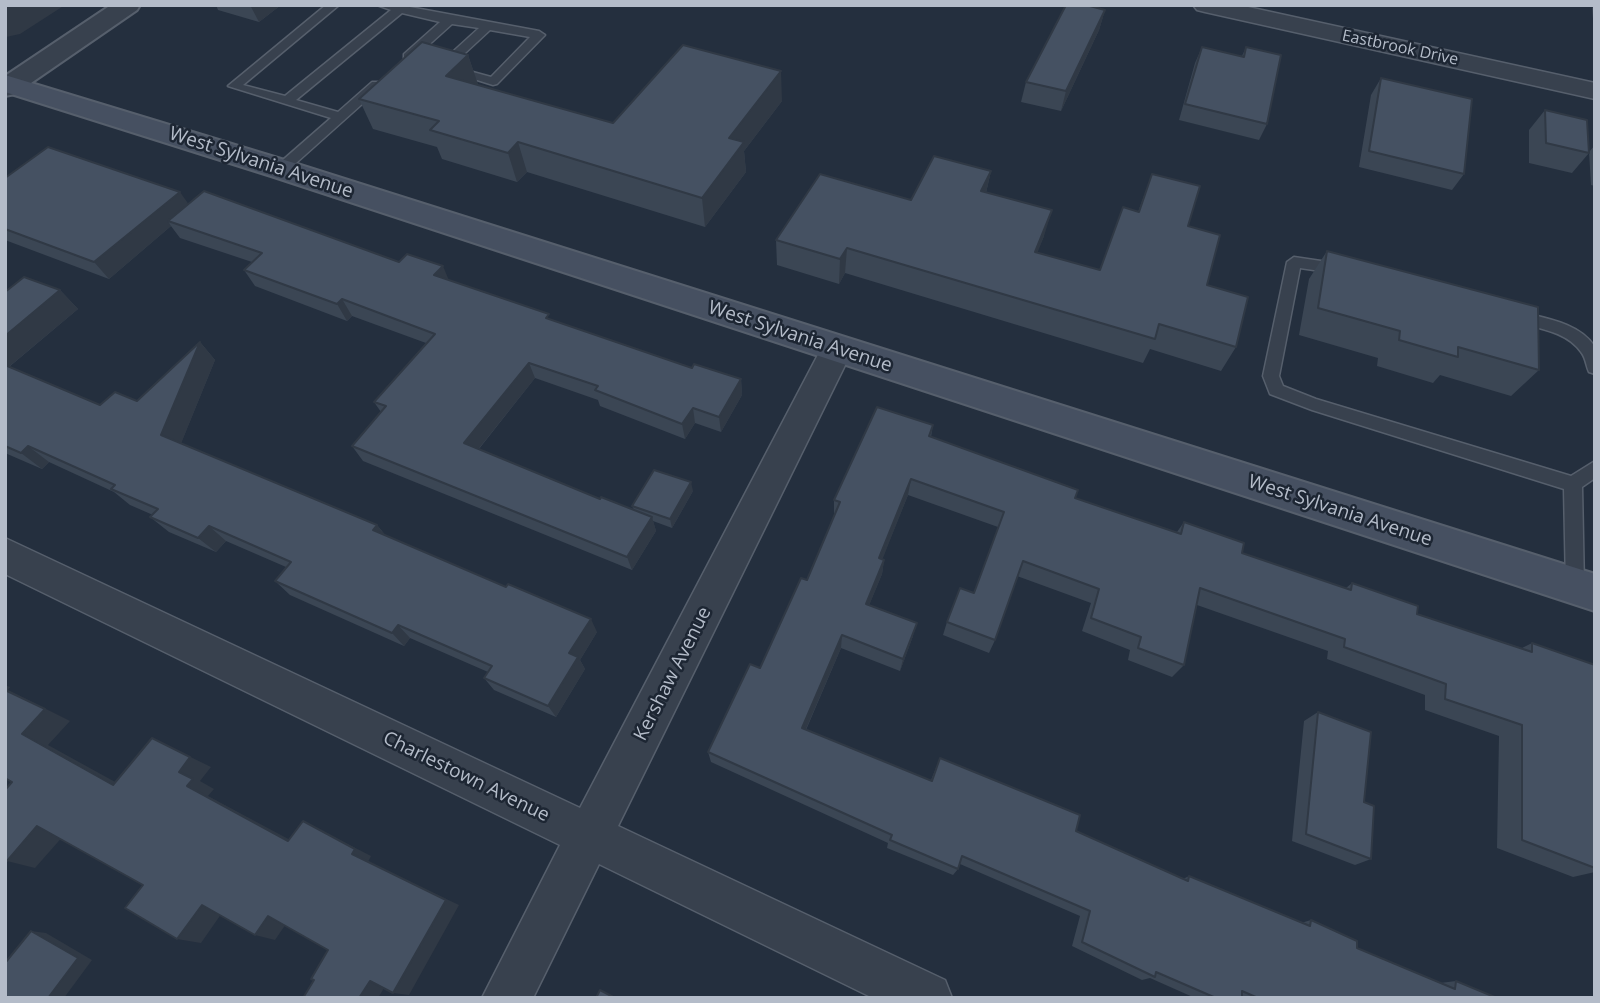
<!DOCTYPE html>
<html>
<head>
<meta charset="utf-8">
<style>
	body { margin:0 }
	#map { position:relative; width:1600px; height:1003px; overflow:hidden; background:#242f3e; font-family:"Open Sans",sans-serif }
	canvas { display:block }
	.frame { position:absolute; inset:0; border:7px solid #b4bcc9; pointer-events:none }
</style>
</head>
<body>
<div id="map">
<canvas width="1600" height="1003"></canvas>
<div class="frame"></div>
</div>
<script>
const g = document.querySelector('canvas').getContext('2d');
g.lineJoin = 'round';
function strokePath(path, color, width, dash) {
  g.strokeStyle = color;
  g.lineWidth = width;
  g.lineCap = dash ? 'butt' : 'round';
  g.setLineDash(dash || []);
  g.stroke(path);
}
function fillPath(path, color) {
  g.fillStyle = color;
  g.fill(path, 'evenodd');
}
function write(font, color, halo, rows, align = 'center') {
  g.font = font + ' "Open Sans",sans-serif';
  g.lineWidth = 5;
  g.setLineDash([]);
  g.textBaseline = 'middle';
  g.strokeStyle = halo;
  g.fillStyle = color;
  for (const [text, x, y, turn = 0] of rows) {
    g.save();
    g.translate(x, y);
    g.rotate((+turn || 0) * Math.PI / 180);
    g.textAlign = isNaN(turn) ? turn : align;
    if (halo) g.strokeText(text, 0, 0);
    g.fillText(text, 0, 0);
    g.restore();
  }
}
const service = new Path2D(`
	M326,5H339L243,85L285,96L391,10L377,5H399L539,31L545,35L497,84L493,85L436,67L479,28L452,24L412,60H404V54L440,22L402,13L296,100L338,112L372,82H380V88L286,172H276V166L331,118L228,86ZM490,30L530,37L491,77L451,66Z
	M1294,257L1341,264L1348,269L1341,274L1300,268L1279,376L1283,386L1316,399L1571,476L1595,461V478L1582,487L1584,587L1582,593L1575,595L1568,593L1566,587L1564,489L1312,410L1270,394L1263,376L1287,262Z
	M1516,311C1543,318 1579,322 1595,347V374L1589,372C1586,366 1586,358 1581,352C1566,330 1534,328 1511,321L1508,317Z`);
const minor = new Path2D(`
	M1193,5H1239L1595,83V99L1205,12L1197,10Z
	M837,337L849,340L853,349L618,826L945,980L952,998H873L599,864L533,998H482L560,845L5,574V538L580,808L821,349L825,340Z`);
const tertiary = new Path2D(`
	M111,5H140L137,10L15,94L5,96V76Z`);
const secondary = new Path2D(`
	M5,75L291,162L1595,574V611L271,176L5,92Z`);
strokePath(service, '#565f6c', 3);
strokePath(minor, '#565f6c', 3);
strokePath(tertiary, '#565f6c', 4);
strokePath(secondary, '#565f6c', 4);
fillPath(service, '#38414e');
fillPath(minor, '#38414e');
fillPath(tertiary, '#38414e');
fillPath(secondary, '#465061');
fillPath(new Path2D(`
	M216,5H281L259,22L218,10Z
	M1595,5V41L1592,8Z
	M1105,10L1099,30L1061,111L1021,102L1026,82Z
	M1202,47L1242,56L1246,47L1267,124L1259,140L1179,120L1195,63Z
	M468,55L478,85L613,123L782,101L744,151L746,172L705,227L527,172L517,182L442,159L437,147L373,129L359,99Z
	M1381,78L1464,174L1452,190L1359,167L1371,95Z
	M1545,110L1589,153L1572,173L1529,163V130Z
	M1595,145V186L1591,185L1589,152Z
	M991,171L986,193L1044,236L1037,252L1100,270L1138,212L1152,174L1188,226L1207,285L1236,347L1221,371L1150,349L1143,363L845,273L839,284L777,265L776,240L911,200Z
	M5,178L188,204L449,280L551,320L692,368L741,379L742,395L721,432L695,423L685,439L600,406L598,400L535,378L479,449L600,499L634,510L632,506L693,491L672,528L653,521L656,531L632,570L363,461L352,446L381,412L374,402L426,343L352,316L347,321L255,286L244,270L252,262L180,238L171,226L109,279L5,240Z
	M1327,251L1539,370L1511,396L1440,375L1433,383L1377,366L1378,358L1299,335L1309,279Z
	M60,290L78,309L9,367L100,405L137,401L200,342L215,360L181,443L377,525L386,536L597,632L580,660L585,669L556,717L494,690L484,678L488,672L410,638L404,646L290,595L275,581L286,567L226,541L216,552L169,532L150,517L153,515L130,505L114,492L49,462L42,469L5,453V292Z
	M933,425L931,437L1075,498L1177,532L1184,522L1242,553L1346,588L1352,583L1417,614L1522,648L1532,643L1595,665V872L1573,877L1497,848L1499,736L1425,710V695L1327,659L1328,651L1197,605L1184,665L1172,677L1128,660L1130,650L1082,631L1091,603L1017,576L995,640L989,653L943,635L947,622L974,593L998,527L908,495L882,559L884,560L882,574L869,605L913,636L900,671L841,648L806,730L931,780L940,758L1076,831L1183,879L1189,876L1301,923L1311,920L1357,948L1440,983L1456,981L1497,998H1195L1150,978L1142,980L1072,946L1080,916L960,864L958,869L953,875L887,848L888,843L711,762L708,752L760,668L807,580L834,516V500Z
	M1318,712L1364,802L1371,859L1355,865L1292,841L1304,721Z`), '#3b4654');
fillPath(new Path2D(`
	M5,5H65L20,34L6,37L5,36Z
	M250,5H281L259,22Z
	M1105,10L1099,30L1061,111L1066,91Z
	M468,55L478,84L456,106L446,76Z
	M781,71L782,101L744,151L746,172L705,227L702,198L729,138Z
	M518,142L527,172L517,182L508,153Z
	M991,171L985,197L981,191Z
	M180,192L192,209L168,221L171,226L109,279L94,262Z
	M1052,210L1044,236L1028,277L1035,252Z
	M847,248L845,273L839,284L840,259Z
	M443,266L450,283L434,275Z
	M60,290L78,309L5,370V336Z
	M342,299L352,316L347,321L337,304Z
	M200,342L215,360L178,451L161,435Z
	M529,363L535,378L472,457L464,443Z
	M741,379L742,395L721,432L719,417Z
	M693,408L695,423L685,439L682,424Z
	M28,446L49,462L42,469L21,453Z
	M911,479L908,495L877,573L879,558Z
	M691,482L693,491L672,528L670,519Z
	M652,517L656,531L632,570L627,557Z
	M377,525L389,540L373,530Z
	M209,526L226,541L216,552L198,538Z
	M884,560L882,574L864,618L866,604Z
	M591,619L597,632L580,660L585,669L556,717L548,706L569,653Z
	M917,623L913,636L900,671L903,659Z
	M398,625L410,638L404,646L392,633Z
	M842,635L841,648L802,738V728Z
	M5,685L10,687L8,690L70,721L48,745L137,794L113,785L22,734L5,690Z
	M152,738L211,767L200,781L214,789L208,796L307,849L288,841L187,786L179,772Z
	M303,821L371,856L368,862L459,905L409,995L393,993L352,854Z
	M37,826L65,834L35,868L7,861Z
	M202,905L224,910L201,943L177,939Z
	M268,916L288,921L275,940L255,935Z
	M31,931L46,933L92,960L64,998H48Z
	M370,981L387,983L378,998H359Z`), '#303945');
const building = new Path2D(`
	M1066,5H1086L1105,10L1066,91L1026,82Z
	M422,42L468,55L446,76L613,123L683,45L781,71L729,138L744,142L702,198L518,142L508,153L430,130L439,121L359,99Z
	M1202,47L1244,57L1246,47L1281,55L1267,124L1185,104Z
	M1381,78L1472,99L1464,174L1369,151Z
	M1545,110L1587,120L1589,153L1546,143Z
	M48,147L180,192L94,262L5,229V178Z
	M934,156L991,171L981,191L1052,210L1035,252L1100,270L1123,207L1139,212L1152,174L1200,186L1188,226L1220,235L1207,285L1248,297L1236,347L1159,324L1155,339L847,248L840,259L776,240L820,174L911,200Z
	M204,191L399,262L407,254L443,266L434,275L549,314L546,318L692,368L694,364L741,379L719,417L693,408L682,424L595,390L598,386L529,363L464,443L600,499L601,497L652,517L627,557L352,446L386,406L374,402L435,334L342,299L337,304L244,270L262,253L168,221Z
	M1327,251L1538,307L1539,370L1458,347V357L1399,340L1400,331L1318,308Z
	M24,277L60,290L5,336V292Z
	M200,342L161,435L377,525L373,530L506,587L508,584L591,619L569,653L578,657L548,706L484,678L492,666L398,625L392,633L275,581L291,562L209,526L198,538L150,517L158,509L111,489L115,485L28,446L21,453L5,446V365L100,405L115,392L137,401Z
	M877,407L933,425L929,436L1078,490L1075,498L1181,534L1184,522L1244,543L1242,553L1351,590L1352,583L1418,606L1417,614L1532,652V643L1595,665V868L1522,840V725L1445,699L1446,684L1344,647L1345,639L1200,588L1184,665L1138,648L1141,637L1091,618L1099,589L1023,561L995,640L947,622L960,588L974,593L1004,512L911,479L879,558L884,560L866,604L917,623L903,659L842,635L802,728L932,781L940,758L1080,815L1076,831L1188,881L1189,876L1310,926L1311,920L1357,941V948L1455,989L1456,981L1497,998H1258L1242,991V998H1216L1156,972L1155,977L1082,942L1090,911L962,856L958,869L890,840L892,835L708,752L750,664L760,668L801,578L807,580L840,502L834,500Z
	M654,470L691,482L670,519L632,506Z
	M5,690L45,709L22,734L113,785L152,738L190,757L179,772L193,779L187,786L288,841L303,821L355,849L352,854L446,900L393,993L370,981L359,998H303L314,980L311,979L328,950L268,916L255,935L202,905L177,939L125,908L143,885L37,826L7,861L5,860V790L12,782L5,778Z
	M1318,712L1371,732L1364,802L1374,806L1371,859L1306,834Z
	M31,931L78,958L48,998H5V963Z
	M600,990L615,998H596Z`);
fillPath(building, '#455162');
strokePath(building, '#303945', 2);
write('16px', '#b4bcc9', '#1d2633', [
	["Eastbrook Drive",1400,48,12]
]);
write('19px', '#b4bcc9', '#1d2633', [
	["West Sylvania Avenue",261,163,18],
	["West Sylvania Avenue",800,337,18],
	["West Sylvania Avenue",1340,511,18],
	["Kershaw Avenue",673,674,-63],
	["Charlestown Avenue",466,777,26]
]);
</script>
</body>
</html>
